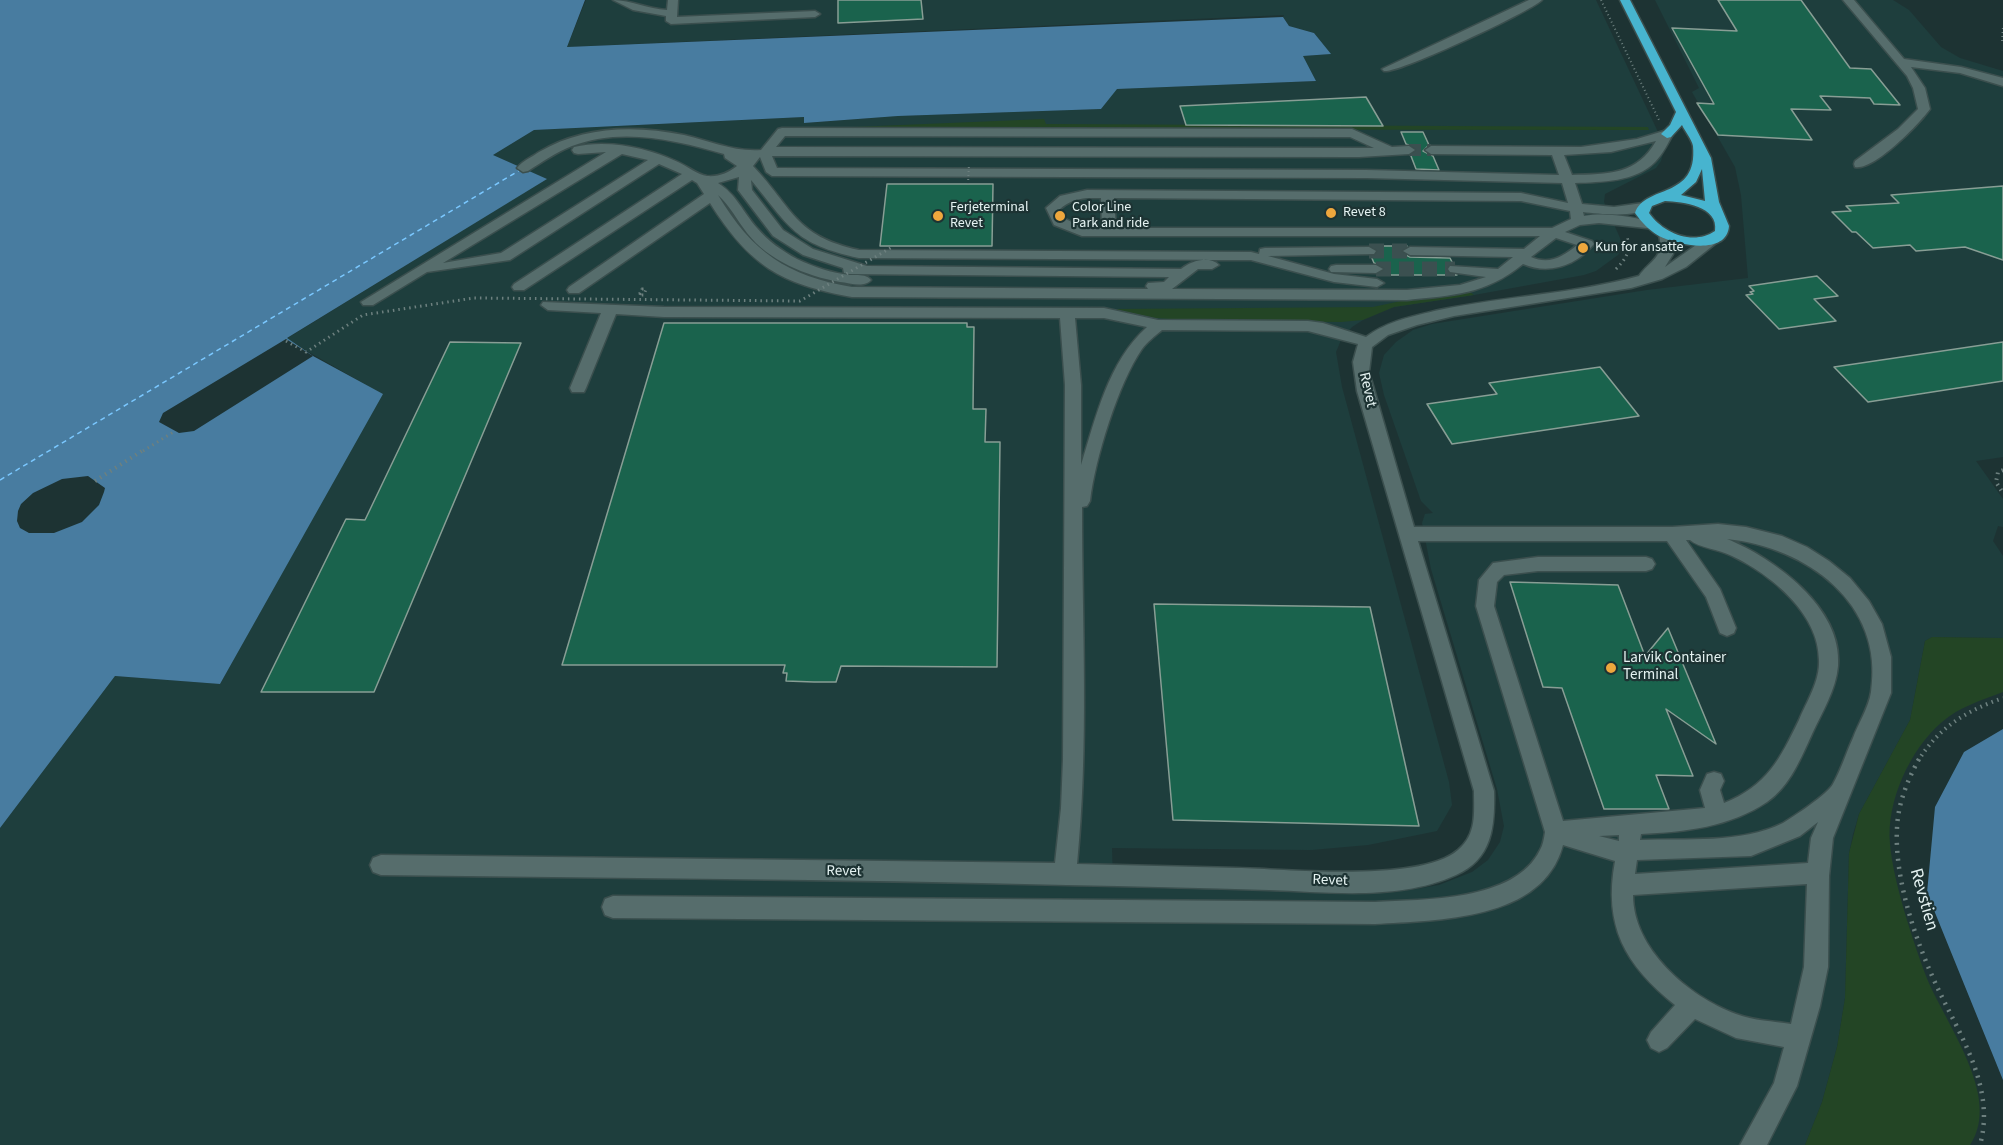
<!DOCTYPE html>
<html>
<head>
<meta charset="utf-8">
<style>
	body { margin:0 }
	canvas { display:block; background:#1d3333 }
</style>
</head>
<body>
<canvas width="2003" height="1145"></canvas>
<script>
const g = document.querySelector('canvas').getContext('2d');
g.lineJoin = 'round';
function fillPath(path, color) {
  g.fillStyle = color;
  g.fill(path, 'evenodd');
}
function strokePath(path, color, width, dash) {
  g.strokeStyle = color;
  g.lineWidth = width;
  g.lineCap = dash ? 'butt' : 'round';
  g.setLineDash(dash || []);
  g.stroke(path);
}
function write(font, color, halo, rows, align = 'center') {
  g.font = font + ' "Source Sans 3",sans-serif';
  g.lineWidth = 4.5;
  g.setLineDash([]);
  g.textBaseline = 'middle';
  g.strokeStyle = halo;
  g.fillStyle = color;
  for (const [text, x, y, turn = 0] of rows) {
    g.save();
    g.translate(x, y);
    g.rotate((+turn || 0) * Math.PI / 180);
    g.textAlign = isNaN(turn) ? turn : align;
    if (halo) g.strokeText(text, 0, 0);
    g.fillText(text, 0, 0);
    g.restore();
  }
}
fillPath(new Path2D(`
	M586,0H1596L1665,147L1661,161L1656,168L1605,194L1604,202L1620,238L1622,247L1618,255L1596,271L1584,275L1474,295L1394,307L1374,313L1352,327L1341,340L1336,352L1342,387L1449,782L1452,805L1437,831L1368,845L1311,850L1112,848L1113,886L1370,893L1410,890L1439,885L1472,872L1488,860L1500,842L1504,826L1497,789L1431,569L1422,523L1425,514L1433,513L1421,501L1384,395L1379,373L1384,355L1396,342L1413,330L1432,324L1647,290L1748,278L1741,195L1735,167L1692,92L1699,88L1655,0H1893L1909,10L1941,47L1960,58L2003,71V457L1976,461L2003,499V527L1998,526L1993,541L2003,556V638L1932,637L1925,641L1910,720L1859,814L1853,834L1849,853L1845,998L1837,1047L1822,1102L1805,1145H0V828L115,676L220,684L382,394L286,339L546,179L493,155L534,130L805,117V123L898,116L1101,109L1116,89L1316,81L1303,56L1330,54L1314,33L1289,26L1283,17L1284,15L567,47Z`), '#1e3e3d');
fillPath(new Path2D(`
	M1044,119L1046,124L1648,127L1649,130L806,129Z
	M1470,292L1474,295L1394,307L1363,320L1341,322L1183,320L1155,318L1114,309L1373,307L1415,298Z
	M1932,637L2003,638V692C1982,700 1959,707 1942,722C1910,749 1886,802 1890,844C1893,881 1913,941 1926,976C1944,1022 2003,1097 1970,1145H1805L1822,1102L1837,1047L1845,998L1849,853L1859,814L1910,720L1925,641Z`), '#234525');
fillPath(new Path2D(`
	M0,0H585L567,47L1283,17L1289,26L1314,33L1331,54L1303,56L1316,81L1117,89L1101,109L898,116L804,123V117L534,130L493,155L547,179L287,338L313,356L383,394L220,684L115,676L0,828Z
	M2003,729V1080L1927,893L1935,807L1964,752Z`), '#487ca0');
fillPath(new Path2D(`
	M286,339L313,356L194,431L179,433L159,422L163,413Z
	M88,476L105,488L104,492L99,505L82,522L54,533H29L20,528L17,521L18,511L21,504L33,493L62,479Z`), '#1d3333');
strokePath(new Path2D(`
	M0,480L520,170`), '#7ac7fe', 1.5, [5, 4]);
const building = new Path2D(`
	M838,0H921L923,19L838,23Z
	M1718,0H1801L1850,68L1871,69L1900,105L1874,104L1870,98L1820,96L1831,110L1791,109L1812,140L1718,135L1697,103L1714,104L1672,28L1737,31Z
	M1366,97L1383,126L1186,125L1180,106Z
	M1401,132H1423L1429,145L1423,151L1433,156L1439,170L1416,169L1411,156L1417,149L1406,144Z
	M887,184H993L992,246H880Z
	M2003,186V260L1965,247L1916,251L1910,245L1873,248L1856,232H1852L1832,212L1851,211L1846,206L1899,203L1891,195Z
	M1373,246H1407L1401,252L1410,257L1450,258L1453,264L1448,265L1446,270L1450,274L1457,275H1378L1385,268L1374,263L1371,256L1376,255L1378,250Z
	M1817,276L1838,296L1814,299L1836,321L1779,329L1746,295L1753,294L1750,292L1754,291L1749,286Z
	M664,323H967V327H974L973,409H986L985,442H1000L997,667L841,666L836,682H814L786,681L787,673H783L785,665H562Z
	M450,342L521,343L374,692H261L346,519L365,520Z
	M2003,342V381L1868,402L1834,367Z
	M1600,367L1639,416L1452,444L1427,404L1497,394L1489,383Z
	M1510,582L1618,585L1645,656L1668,628L1716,744L1666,709L1693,776L1656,775L1669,809H1604L1562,688L1543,687Z
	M1154,604L1370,607L1419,826L1173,820Z`);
fillPath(building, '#1a634d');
strokePath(building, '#889e95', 1.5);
strokePath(new Path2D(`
	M1409,150H1431`), '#3b5050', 12, [12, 6]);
strokePath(new Path2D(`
	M1369,251H1410
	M1376,269H1455`), '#3b5050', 15, [15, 8]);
const minor = new Path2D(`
	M613,0C631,0 648,9 667,10L668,0H678L677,17L815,11L820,14L815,17L671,24L666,21V16L633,10Z
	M1529,0H1542C1530,12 1397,74 1384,71L1382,69Z
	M1843,0H1854L1904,59L1961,67L2003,78V86L1960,73L1911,67L1925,88L1930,109C1919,124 1874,171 1855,167L1854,164L1855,161L1898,129L1918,109L1913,88L1907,76Z
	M782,128L1352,129L1392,147L1409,146L1415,150L1409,154L1359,157L772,156L777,168L1366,170L1559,175L1552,155L1431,154L1425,150L1431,146L1581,147L1637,139L1667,130L1673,134C1668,143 1663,154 1655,162C1636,182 1601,182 1575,183L1582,204L1614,207L1643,203L1650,207C1638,218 1600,214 1583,212L1584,216C1608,212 1633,217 1656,223L1658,226L1656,229L1599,223L1580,225L1565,232L1592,241L1594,244C1576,266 1549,275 1523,264C1485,295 1453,295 1407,300L852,297C780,284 749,265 710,203L579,293H569L567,290L569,287L704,194L697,183L692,180L524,290H514L512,287L514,284L682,174L659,164L510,260L427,272L373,305H363L361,302L606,152L578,154L574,153L572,150L574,147C608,139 648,148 678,162C687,166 698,175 707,176C719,177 728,173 737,166L725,158L724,154C675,140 622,127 572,146C556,152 542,162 528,171L523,172L517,168C522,161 532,157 539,152C583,126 635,125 684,135C710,141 734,152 761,150L778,129ZM785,136L1350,137L1374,148L776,147ZM1656,141C1637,175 1608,174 1572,175L1564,155L1611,152ZM622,154L648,160L501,253L443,263ZM760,157L766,172L772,176L1366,178L1562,183L1568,203L1521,193L1087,190L1060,196L1046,208L1054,225L1082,236H1540L1524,249L1410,247L1403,251L1410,255L1513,257L1498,269L1450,266L1448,269L1450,272L1486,277L1460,285L1407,290L1172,289L1198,269H1212L1219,265C1209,255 1191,261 1181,269L867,266L813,249L783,230L752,190L751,180C790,227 794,244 859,258L1251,260L1334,282L1377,287L1384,283L1377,279L1334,274L1268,256L1374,254L1376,251L1369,247L1265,248L1260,249L1259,254L1251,252L859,250C794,236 793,208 753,166ZM739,177L738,190L773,236L803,255L843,268L844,273L849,274L1169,277L1164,282L1148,283L1146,286L1148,289L852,287C787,276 752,252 718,195C730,206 737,220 747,233C769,261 806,276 840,282C850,283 864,288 871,280C866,274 858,275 850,275C831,273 814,267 797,259C782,251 768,241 757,228C743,212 736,194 718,183ZM1087,198H1101L1102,228H1083L1062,217L1060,209C1068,202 1076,199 1087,198ZM1114,198L1521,201L1570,211L1571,219L1552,228H1116ZM1556,238L1577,245C1563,257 1549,265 1531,257Z
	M1666,231L1673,235V254L1665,267L1713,233H1723L1725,236L1686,267L1662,279L1631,288L1454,316L1417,325L1388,335L1372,347L1369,372L1414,527H1672L1718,524L1746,527L1782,536L1807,547L1829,561L1850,578L1869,601L1882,624L1891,657V693L1833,838L1829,876L1828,967L1820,1006L1797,1086L1767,1145H1740L1774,1083L1784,1047L1736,1038L1695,1019L1667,1048L1659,1052L1651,1048L1647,1040L1651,1032L1675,1005C1625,965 1603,926 1615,861L1563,845C1543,921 1438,920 1375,924L613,918L605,915L602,907L605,899L613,896L1375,902C1423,899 1515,902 1540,850C1543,845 1544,838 1545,832L1476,606L1479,580L1493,563L1538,557H1646L1652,559L1655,564L1652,569L1646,571H1538L1504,575L1497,582L1494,606L1563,821L1705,808L1700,790L1707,774L1714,772L1721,774L1724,781L1720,790L1724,803C1767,786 1780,759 1799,720C1807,701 1820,681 1819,660C1819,613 1770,574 1732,556C1719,549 1699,548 1690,540H1686L1720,589L1736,628L1734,633L1727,636L1720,633L1706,597L1667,541H1418L1494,791C1495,827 1492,859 1456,875C1399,901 1329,892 1269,890C1202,888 1135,886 1067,885C839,879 610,878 381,875L373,872L370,865L373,858L381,855L1055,863L1061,808L1063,759L1065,385L1060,318L664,317L616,314L586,388L584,392H572L570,388L601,313L548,310L541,305L543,302L664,307L1104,308L1158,320L1308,321L1323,323L1366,337C1387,321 1414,316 1439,310C1505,296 1574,294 1639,276C1649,261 1665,258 1659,235ZM1075,318H1104L1147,327C1108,362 1096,417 1081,465V385ZM1162,330L1308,331L1358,344L1353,362L1357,391L1474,791C1474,813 1477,834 1458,850C1420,883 1288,869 1237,868C1184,867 1130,865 1077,864C1089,746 1082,626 1082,507L1087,506L1090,501C1095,459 1118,384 1142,349C1147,342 1155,336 1162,330ZM1727,539C1806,547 1885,603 1871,692C1869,707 1858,724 1853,738C1846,753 1841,770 1833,784C1828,794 1793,817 1783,823C1740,844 1687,838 1640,840L1641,834C1685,832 1730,827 1767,802C1790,786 1801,758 1812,734C1822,712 1836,690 1838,666C1843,608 1774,558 1727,539ZM1818,822L1811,838L1808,863L1635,874L1637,860L1751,856L1800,836ZM1619,835V841L1599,836ZM1807,884L1804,967L1791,1024C1773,1021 1754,1021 1736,1014C1688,996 1633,949 1633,895Z
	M1336,265H1376L1383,269L1376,273L1331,272L1329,269L1331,266Z`);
const highway = new Path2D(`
	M1620,0H1630L1711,158L1719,202L1729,226C1727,256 1677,245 1659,236C1649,230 1642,223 1635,213C1645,184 1698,200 1693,146C1692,140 1685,131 1682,125L1671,137L1667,138L1661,134L1670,125L1676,112ZM1702,169L1705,201L1681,195L1696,182ZM1665,201C1683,202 1719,206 1715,231C1693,246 1663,233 1649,213L1652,206Z`);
strokePath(minor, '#3b4f4e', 3);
strokePath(highway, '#3b4f4e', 3);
strokePath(new Path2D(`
	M1601,0L1660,122
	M2002,41L2003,27`), '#6d807f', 2, [1, 3]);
strokePath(new Path2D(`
	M1616,269C1626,259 1631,251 1627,237
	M642,289H646L644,295H639Z
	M143,451L175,431`), '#6d807f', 3, [1.5, 4]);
strokePath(new Path2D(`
	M2003,470L1998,472L1996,482L2003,493
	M95,481L145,449
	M1918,761C1939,727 1966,711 2003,698`), '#6d807f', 4, [1.5, 4.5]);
strokePath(new Path2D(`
	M1919,759C1907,781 1898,804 1897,828C1894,881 1918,948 1941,995C1964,1042 1995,1091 1980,1145`), '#6d807f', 4.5, [2, 6]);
fillPath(minor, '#566d6c');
fillPath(highway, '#47b4cf');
strokePath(new Path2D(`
	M968,184L969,164`), '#6d807f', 2, [1, 3]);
strokePath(new Path2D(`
	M640,295L642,289
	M286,341L306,352L363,315L474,298L800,301L894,246`), '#6d807f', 3, [1.5, 4]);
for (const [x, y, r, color] of [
	[1331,213,6,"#eea73d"],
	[938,216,6,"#eea73d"],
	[1060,216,6,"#eea73d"],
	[1583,248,6,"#eea73d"],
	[1611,668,6,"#eea73d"]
]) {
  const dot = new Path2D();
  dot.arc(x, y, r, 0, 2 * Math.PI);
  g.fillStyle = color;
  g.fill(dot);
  strokePath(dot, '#1d3333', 2);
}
write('14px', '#e5f3f2', '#1d3333', [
	["Ferjeterminal",950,208],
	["Revet",950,224],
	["Color Line",1072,208],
	["Park and ride",1072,224],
	["Revet 8",1343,213],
	["Kun for ansatte",1595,248]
], 'left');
write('15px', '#e5f3f2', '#1d3333', [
	["Revet",1367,390,77],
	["Revet",844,872,1],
	["Revet",1330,881,2]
]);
write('15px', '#e5f3f2', '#1d3333', [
	["Larvik Container",1623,659],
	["Terminal",1623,676]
], 'left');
write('18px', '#e5f3f2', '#1d3333', [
	["Revstien",1923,900,74]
]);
</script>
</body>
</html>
